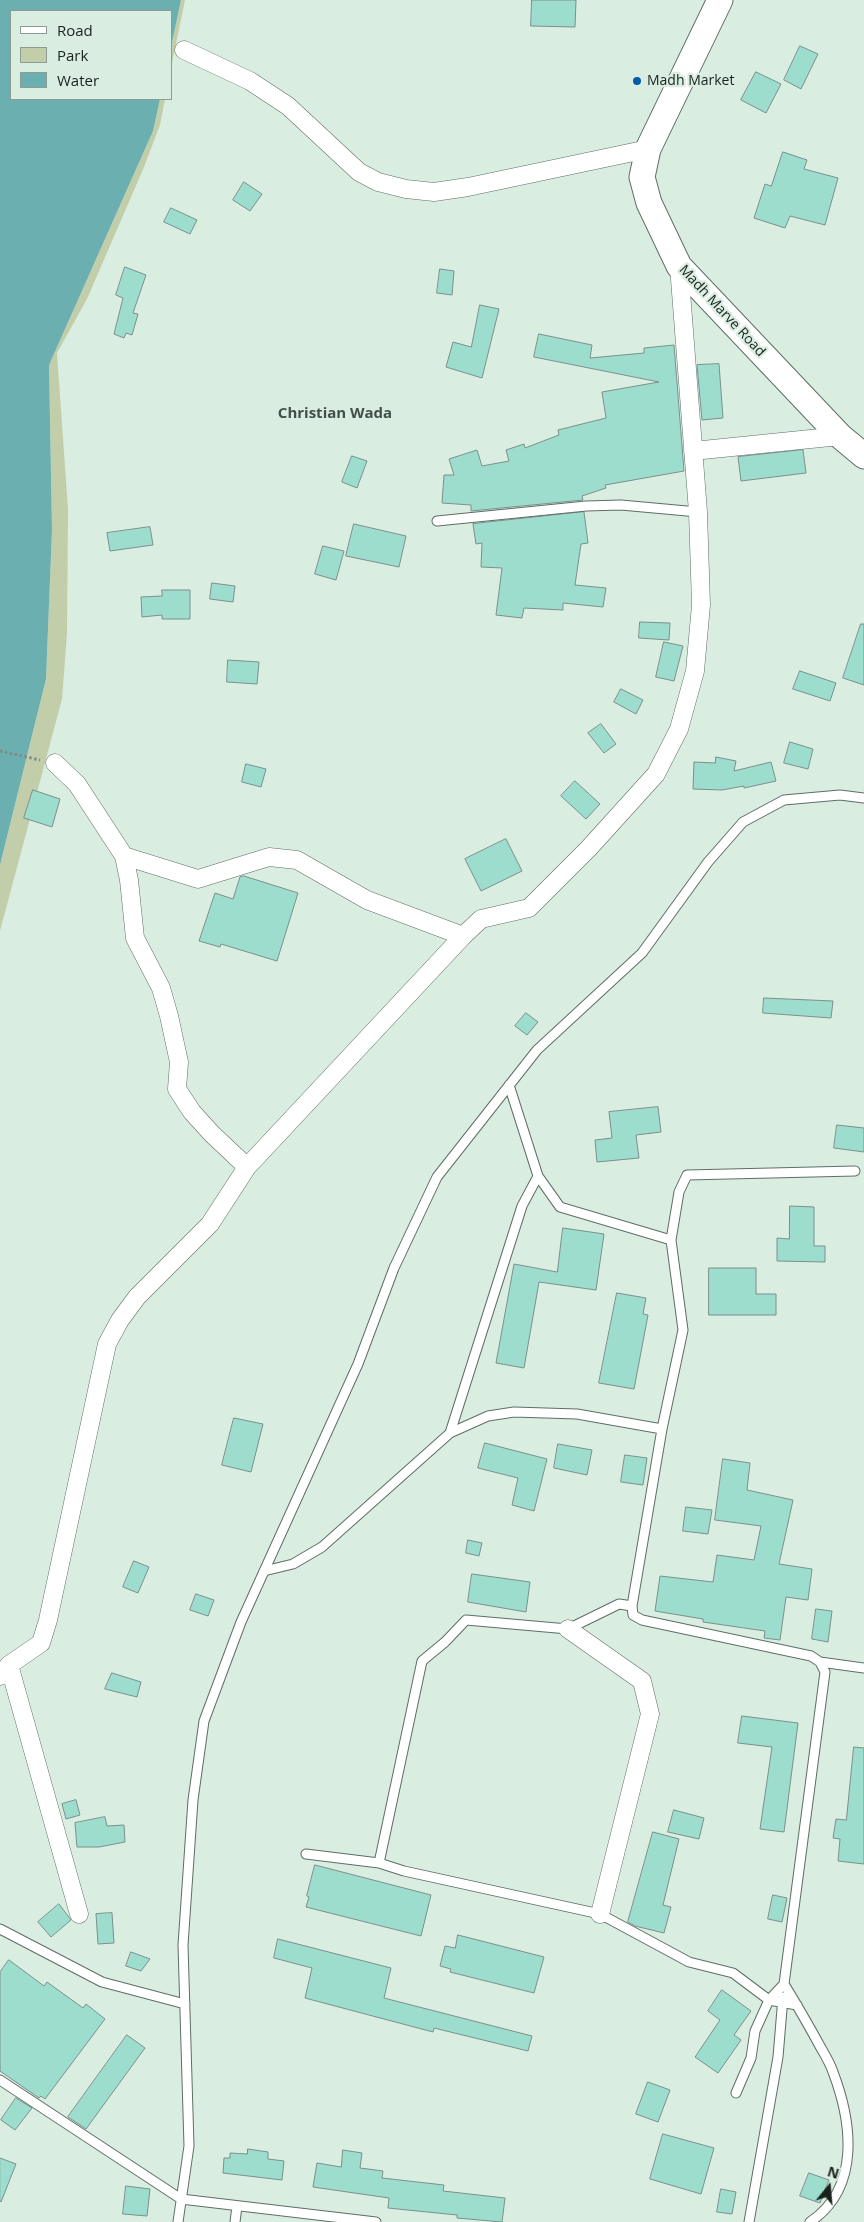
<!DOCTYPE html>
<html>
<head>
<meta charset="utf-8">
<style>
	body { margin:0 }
	#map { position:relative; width:864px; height:2222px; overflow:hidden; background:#d9ede1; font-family:"Open Sans",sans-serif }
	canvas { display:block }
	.legend { position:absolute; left:10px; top:10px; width:162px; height:90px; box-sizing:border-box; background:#d9ede1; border:1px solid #8d9c93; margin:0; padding:6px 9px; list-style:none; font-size:15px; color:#1b221e }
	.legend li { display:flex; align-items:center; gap:10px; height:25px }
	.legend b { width:25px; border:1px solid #8d9c93 }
	.north { position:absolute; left:804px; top:2162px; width:50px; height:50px; -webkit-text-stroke:4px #d9ede1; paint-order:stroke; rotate:17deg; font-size:14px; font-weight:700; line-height:20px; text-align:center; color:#1b221e }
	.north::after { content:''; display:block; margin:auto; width:18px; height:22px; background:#1b221e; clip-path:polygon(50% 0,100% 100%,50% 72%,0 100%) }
</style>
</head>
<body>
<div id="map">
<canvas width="864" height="2222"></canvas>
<ul class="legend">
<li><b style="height:6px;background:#fff"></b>Road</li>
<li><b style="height:14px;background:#c2ceaa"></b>Park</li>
<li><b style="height:14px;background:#6cafb1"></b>Water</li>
</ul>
<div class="north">N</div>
</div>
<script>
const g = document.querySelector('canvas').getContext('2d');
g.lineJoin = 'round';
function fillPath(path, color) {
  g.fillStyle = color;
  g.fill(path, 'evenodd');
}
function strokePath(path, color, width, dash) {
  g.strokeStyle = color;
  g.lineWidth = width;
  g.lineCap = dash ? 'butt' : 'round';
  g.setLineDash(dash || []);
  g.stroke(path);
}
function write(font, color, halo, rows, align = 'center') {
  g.font = font + ' "Open Sans",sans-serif';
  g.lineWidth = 4.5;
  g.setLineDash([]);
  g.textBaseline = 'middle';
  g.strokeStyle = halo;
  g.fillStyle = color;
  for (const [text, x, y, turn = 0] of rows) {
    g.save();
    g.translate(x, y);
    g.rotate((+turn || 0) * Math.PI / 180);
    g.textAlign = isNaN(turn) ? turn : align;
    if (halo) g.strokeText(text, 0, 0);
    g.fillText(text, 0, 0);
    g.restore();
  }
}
fillPath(new Path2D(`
	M181,0H185L171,68V47Z
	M160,99H165L160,125L144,167L87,299L57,353L68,509L67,634L62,699L0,931V865L46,679L52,530L49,365L153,131Z`), '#c2ceaa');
fillPath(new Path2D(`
	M0,0H181L171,47V11H11V99H160L153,131L49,365L52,530L46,679L0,865Z`), '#6cafb1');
const building = new Path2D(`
	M532,0H576L575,27L531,26Z
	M800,46L818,54L801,89L784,80Z
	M756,72L781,84L766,113L741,100Z
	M783,152L807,160L804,169L838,178L825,225L790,216L785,228L754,218L765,184L771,186Z
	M244,182L262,194L250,211L233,200Z
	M171,208L197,220L190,234L164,222Z
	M125,267L146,275L133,313L138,314L132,335L126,333L124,338L114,334L123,298L116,295Z
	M440,269L454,271L452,295L437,293Z
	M480,305L499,309L482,378L446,367L453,342L471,347Z
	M539,334L592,345L590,358L644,353V348L674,345L684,471L605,485L606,488L582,496L583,500L471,511V505L442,503L444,475H454L449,459L477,450L482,466L509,461L506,450L524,444L525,448L559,435L558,430L606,418L602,392L659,382L534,357Z
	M719,364L723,418L702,420L697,365Z
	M803,450L806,473L741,481L738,457Z
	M352,456L367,461L357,488L342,482Z
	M584,512L588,543L581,544L575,585L606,588L603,607L563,603V610L524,608L522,618L496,615L502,568L481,567L482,543L476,544L473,524Z
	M354,524L406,536L399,567L346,556Z
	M150,527L153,545L110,551L107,533Z
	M323,546L344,551L336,580L315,574Z
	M212,583L235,586L233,602L210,599Z
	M162,590H190V619H162V615L142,617L141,597L162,596Z
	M640,622L670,623L669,640L639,638Z
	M861,624H864V685L843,678Z
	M664,642L683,646L674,681L656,677Z
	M228,660L259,662L257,684L227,682Z
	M800,671L836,683L830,701L793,689Z
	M621,689L643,700L636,714L614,702Z
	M601,724L616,744L604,753L588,733Z
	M790,742L813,749L808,769L784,763Z
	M716,757L736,761L734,771L771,762L776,781L744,788V786L722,790L693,789L694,762L715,763Z
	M246,764L266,769L261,787L242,782Z
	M575,781L600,804L586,819L561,796Z
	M33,790L60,799L52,827L24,818Z
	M506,839L522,871L481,891L465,859Z
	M244,876L298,893L277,961L221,944L220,947L199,941L215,893L233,899L240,877Z
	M764,998L833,1001L831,1018L763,1013Z
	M526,1013L538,1022L527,1035L515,1026Z
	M658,1107L661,1132L636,1135L639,1158L597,1162L595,1140L612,1138L609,1112Z
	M837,1125L864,1128V1152L834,1148Z
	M790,1206L814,1207V1246H825V1262L777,1261V1238L789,1239Z
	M563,1228L604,1234L596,1290L539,1282L524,1368L496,1363L514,1264L557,1272Z
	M709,1268H756V1294H776V1315H709Z
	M617,1293L646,1298L643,1314L648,1315L634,1389L599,1383Z
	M234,1418L263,1424L251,1472L222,1465Z
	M485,1443L547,1459L534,1511L512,1505L518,1478L478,1468Z
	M558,1444L592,1450L587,1475L554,1468Z
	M625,1455L647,1458L643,1485L621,1482Z
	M723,1459L750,1463L747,1490L793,1500L779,1564L812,1569L808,1600L786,1597L780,1640L764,1638L765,1631L703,1622V1619L655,1611L660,1576L713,1582L717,1555L754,1560L761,1526L715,1520Z
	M686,1507L712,1510L708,1534L683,1531Z
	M468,1540L482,1543L479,1556L466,1553Z
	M134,1561L149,1567L138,1593L123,1587Z
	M472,1574L530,1582L526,1612L468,1602Z
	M196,1594L214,1600L208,1616L190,1610Z
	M816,1609L832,1611L828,1642L812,1639Z
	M112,1673L141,1682L137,1697L105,1689Z
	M742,1716L798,1723L784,1832L760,1829L772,1747L738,1743Z
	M854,1747L864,1748V1864L838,1861L840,1839L833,1838L836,1819L846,1820Z
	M76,1800L80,1815L66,1819L62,1804Z
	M674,1810L704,1818L699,1839L668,1832Z
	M105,1817L107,1826L124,1825L125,1842L99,1847H77L75,1823Z
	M653,1832L679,1839L663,1905L671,1907L664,1933L635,1926L628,1922Z
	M315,1865L431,1895L421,1936L306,1907L309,1897L307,1896Z
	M773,1895L787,1898L782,1922L768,1919Z
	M59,1904L71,1920L51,1937L38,1922Z
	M112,1913L114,1943L98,1944L96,1914Z
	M458,1935L544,1957L534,1993L450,1972L451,1969L440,1966L445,1946L455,1948Z
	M278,1939L391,1968L384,1998L532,2036L528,2051L434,2028L433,2032L305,1998L312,1968L274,1958Z
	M131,1952L150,1959L141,1971L126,1966Z
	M9,1960L44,1986L47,1982L83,2008L86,2004L105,2019L45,2099L41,2096L39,2098L0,2071V1972Z
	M722,1990L751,2011L734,2035L741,2040L718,2073L695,2057L720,2020L708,2011Z
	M127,2035L145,2048L86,2129L68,2117Z
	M648,2082L670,2090L658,2122L636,2114Z
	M16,2098L32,2108L15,2130L1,2120Z
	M663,2134L714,2148L701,2194L650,2179Z
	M248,2149L268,2152V2159L284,2161L282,2180L223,2173L224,2158H230V2153L247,2154Z
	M343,2150L362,2153L360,2168L383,2171L382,2178L444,2185L443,2191L505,2198L502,2222L457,2218V2215L388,2208L389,2198L313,2187L317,2163L341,2167Z
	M0,2158L16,2164L1,2202L0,2201Z
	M809,2173L829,2180L820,2203L800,2196Z
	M126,2186L150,2189L147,2216L123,2214Z
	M721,2189L736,2192L732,2214L717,2212Z`);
fillPath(building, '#9dddce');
strokePath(building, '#7b908b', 1);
const lane = new Path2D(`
	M437,521L586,506L621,505L698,512
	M509,1085L538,1176L560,1207L671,1240
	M855,1171L687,1175L679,1192L671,1240L683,1330L662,1429L632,1606L633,1615L642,1620L811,1656L820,1662L864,1668
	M450,1433L522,1206L538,1176
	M264,1571L293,1564L322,1547L450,1433L488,1416L514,1412L577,1414L662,1429
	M306,1854L379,1863L404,1871L600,1914L689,1962L733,1973L769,2000L797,2005
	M379,1863L422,1661L445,1642L466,1620L568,1629L619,1604L632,1606
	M0,1929L102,1982L185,2004
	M784,1984C797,2005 809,2026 821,2048C825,2055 830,2063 833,2072C852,2122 861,2188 810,2222
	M0,2080L181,2199L376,2222
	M736,2093L751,2058L755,2031L769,2000L784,1984L825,1672L820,1662
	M178,2222L189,2146L183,1945L193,1800L204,1721L241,1622L358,1364L394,1268L437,1177L537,1050L642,953L708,862L743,822L784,800L840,795L864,798
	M235,2222L237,2206
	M749,2222L778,2057L783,1997`);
const street = new Path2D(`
	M184,50L250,81L288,106L359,172L378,182L406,189L434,192L468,187L648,149
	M693,451L840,436
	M55,763L77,784L124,856L129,880L135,938L161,988L169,1016L179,1062L177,1089L192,1112L212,1134L247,1167
	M124,856L198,879L269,857L297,860L367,900L463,936
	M568,1629L642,1681L650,1714L600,1914
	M9,1665L79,1914
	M0,1676L9,1665L41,1643L48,1620L107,1344L120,1320L137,1297L210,1224L247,1167L463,936L481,919L529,908L589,848L656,774L679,729L695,671L701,605L698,512L679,266`);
const secondary = new Path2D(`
	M720,0L648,149L642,177L649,203L679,266L840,436L864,456`);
strokePath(lane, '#5e6f65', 11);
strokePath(street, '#5e6f65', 19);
strokePath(secondary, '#5e6f65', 27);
strokePath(new Path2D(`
	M0,751L40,760`), '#7f8d85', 3, [2.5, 2.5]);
strokePath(lane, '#fff', 9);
strokePath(street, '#fff', 18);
strokePath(secondary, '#fff', 25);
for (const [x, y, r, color] of [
	[637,81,5,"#035ca9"]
]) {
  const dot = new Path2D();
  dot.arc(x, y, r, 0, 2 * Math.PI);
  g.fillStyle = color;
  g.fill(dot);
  strokePath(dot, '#d9ede1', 2);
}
write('14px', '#1b221e', '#d9ede1', [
	["Madh Market",647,81]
], 'left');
write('14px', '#1b221e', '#d9ede1', [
	["Madh Marve Road",722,311,47]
]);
write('bold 15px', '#415148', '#d9ede1', [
	["Christian Wada",335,414]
]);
</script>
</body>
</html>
